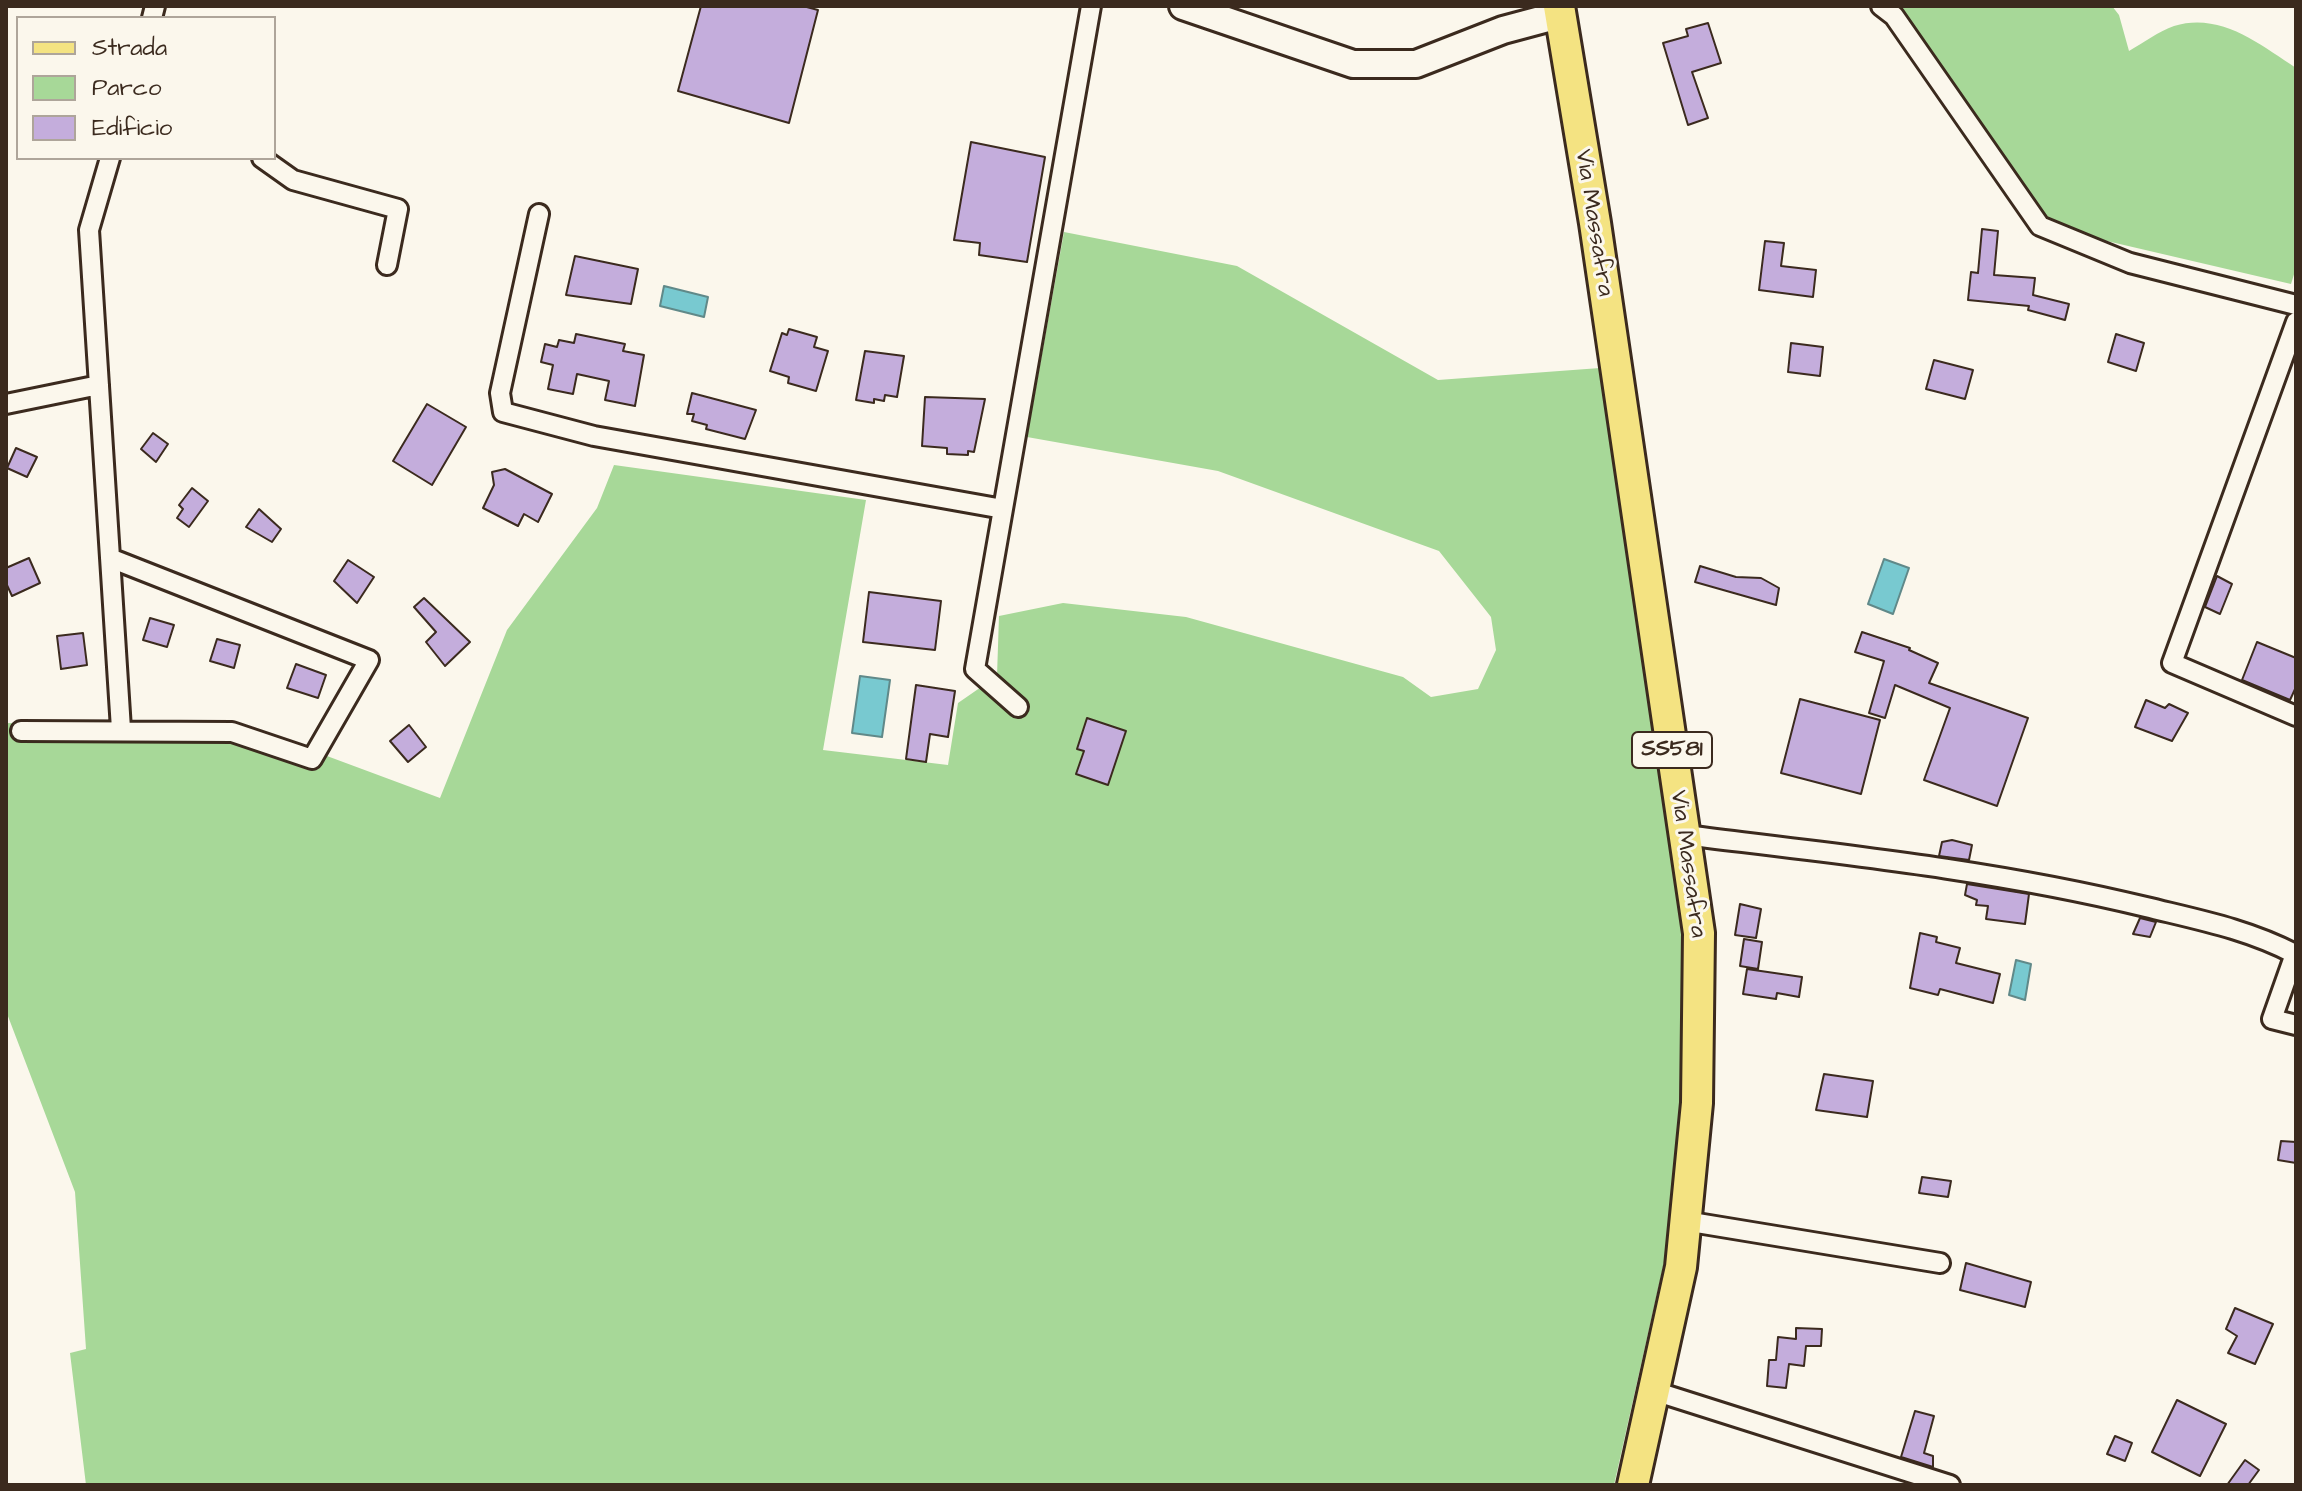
<!DOCTYPE html>
<html>
<head>
<meta charset="utf-8">
<style>
	body { margin:0 }
	#map { position:relative; width:2302px; height:1491px; overflow:hidden; background:#fbf7ec; font-family:"Architects Daughter",sans-serif }
	canvas { display:block }
	.frame { position:absolute; inset:0; border:8px solid #3b2a1e; pointer-events:none }
	.legend { position:absolute; left:16px; top:16px; width:260px; height:144px; box-sizing:border-box; background:#fbf7ec; border:2px solid #aea59a; margin:0; padding:10px 14px; list-style:none; font-size:24px; color:#3b2a1e }
	.legend li { display:flex; align-items:center; gap:16px; height:40px }
	.legend b { width:40px; border:2px solid #aea59a }
</style>
</head>
<body>
<div id="map">
<canvas width="2302" height="1491"></canvas>
<div class="frame"></div>
<ul class="legend">
<li><b style="height:10px;background:#f4e382"></b>Strada</li>
<li><b style="height:22px;background:#a7d898"></b>Parco</li>
<li><b style="height:22px;background:#c4addc"></b>Edificio</li>
</ul>
</div>
<script>
const g = document.querySelector('canvas').getContext('2d');
g.lineJoin = 'round';
function fillPath(path, color) {
  g.fillStyle = color;
  g.fill(path, 'evenodd');
}
function strokePath(path, color, width, dash) {
  g.strokeStyle = color;
  g.lineWidth = width;
  g.lineCap = dash ? 'butt' : 'round';
  g.setLineDash(dash || []);
  g.stroke(path);
}
function write(font, color, halo, rows, align = 'center') {
  g.font = font + ' "Architects Daughter",sans-serif';
  g.lineWidth = 6;
  g.setLineDash([]);
  g.textBaseline = 'middle';
  g.strokeStyle = halo;
  g.fillStyle = color;
  for (const [text, x, y, turn = 0] of rows) {
    g.save();
    g.translate(x, y);
    g.rotate((+turn || 0) * Math.PI / 180);
    g.textAlign = isNaN(turn) ? turn : align;
    if (halo) g.strokeText(text, 0, 0);
    g.fillText(text, 0, 0);
    g.restore();
  }
}
fillPath(new Path2D(`
	M1880,6H2112L2119,15L2129,51C2143,43 2159,31 2174,26C2221,12 2259,44 2296,68V268L2291,284L2064,231L2008,188Z
	M1064,232L1237,266L1438,380L1600,368L1675,846L1689,1032L1667,1249L1614,1485H86L70,1353L86,1349L75,1192L6,1011V723L257,730L440,798L507,630L597,508L614,465L866,500L823,750L948,765L958,703L997,676L999,616L1063,603L1186,617L1403,677L1431,697L1478,689L1496,650L1491,617L1439,551L1218,471L1027,437Z`), '#a7d898');
const water = new Path2D(`
	M664,286L708,297L704,317L660,306Z
	M1884,559L1909,568L1893,614L1868,604Z
	M860,676L890,680L882,737L852,733Z
	M2016,960L2031,964L2025,1000L2009,995Z`);
fillPath(water, '#78c9d0');
strokePath(water, '#608989', 2);
const building = new Path2D(`
	M701,6H803L818,10L789,123L678,91Z
	M1708,23L1721,63L1692,72L1708,118L1688,125L1663,43L1688,36L1686,29Z
	M971,142L1045,157L1027,262L979,255L980,243L954,240Z
	M1982,229L1998,231L1994,275L2035,278L2033,295L2069,304L2065,320L2028,310L2029,306L1968,300L1971,272L1978,273Z
	M1765,241L1784,243L1781,266L1816,270L1813,297L1759,290Z
	M575,256L638,269L631,304L566,295Z
	M789,329L817,337L814,347L828,351L816,391L788,383L789,377L770,371L782,333L787,335Z
	M576,334L625,344L623,351L644,355L635,406L605,400L609,381L577,374L573,394L548,389L553,365L541,362L545,344L557,347L559,340L574,343Z
	M2116,334L2144,343L2136,371L2108,362Z
	M1791,343L1823,347L1820,376L1788,372Z
	M865,351L904,356L897,397L885,395L884,401L874,399V403L856,400Z
	M1934,360L1973,370L1965,399L1926,389Z
	M692,393L756,410L745,439L706,429L707,425L692,421L694,414H687Z
	M925,397L985,399L974,452L968,451V455L947,454V448L922,446Z
	M427,404L466,427L432,485L393,461Z
	M153,433L168,444L156,462L141,449Z
	M16,448L37,457L27,477L7,468Z
	M505,469L552,494L538,522L524,514L518,526L483,508L494,485L492,472Z
	M192,488L208,501L189,527L177,518L183,509L179,505Z
	M259,509L281,529L272,542L246,527Z
	M29,558L40,583L12,596L6,583V568Z
	M348,560L374,577L357,603L334,581Z
	M1700,566L1736,577L1761,578L1779,588L1776,605L1695,582Z
	M2217,576L2232,584L2220,614L2205,607Z
	M869,592L941,601L935,650L863,642Z
	M424,598L470,642L445,666L426,642L436,632L414,607Z
	M150,618L174,625L167,647L143,640Z
	M1862,632L1910,648L1909,650L1938,663L1929,683L2028,718L1997,806L1924,780L1950,708L1895,685L1885,718L1869,713L1884,661L1855,652Z
	M83,633L87,665L61,669L57,636Z
	M217,639L240,645L234,668L210,661Z
	M2257,642L2296,658V687L2290,700L2242,680Z
	M296,664L326,675L318,698L287,688Z
	M916,685L955,691L948,737L930,734L926,762L906,759Z
	M1800,699L1880,720L1861,794L1781,773Z
	M2146,700L2165,708L2169,704L2188,713L2172,741L2135,727Z
	M1087,718L1126,731L1108,785L1076,774L1084,751L1077,749Z
	M409,725L426,747L408,762L390,741Z
	M1952,840L1972,845L1969,860L1939,856L1942,842Z
	M1967,884L2029,894L2025,924L1986,919L1988,906L1976,905L1977,900L1965,895Z
	M1740,904L1761,909L1756,938L1735,935Z
	M2140,918L2156,922L2150,937L2133,934Z
	M1920,933L1937,937L1936,942L1960,948L1956,963L2000,974L1993,1003L1940,989L1938,995L1910,988Z
	M1744,939L1762,942L1758,969L1740,966Z
	M1747,969L1802,977L1799,997L1777,993L1776,999L1743,994Z
	M1824,1074L1873,1081L1867,1117L1816,1110Z
	M2281,1141L2296,1142V1163L2278,1160Z
	M1922,1177L1951,1181L1948,1197L1919,1193Z
	M1966,1263L2031,1282L2025,1307L1960,1290Z
	M2235,1308L2273,1324L2255,1364L2228,1353L2237,1336L2226,1329Z
	M1796,1328L1822,1329L1821,1346H1806L1804,1366L1789,1364L1786,1388L1767,1386L1769,1360H1776L1778,1337L1796,1339Z
	M2177,1400L2226,1424L2200,1476L2152,1452Z
	M1915,1411L1934,1416L1924,1453L1933,1456V1467L1901,1457Z
	M2115,1436L2132,1443L2125,1461L2107,1454Z
	M2245,1460L2259,1470L2248,1485H2227Z`);
fillPath(building, '#c4addc');
strokePath(building, '#3b2a1e', 2);
const street = new Path2D(`
	M1881,6L1894,16L2040,226L2130,263L2296,305
	M152,18L155,6
	M110,158L89,230L121,729
	M262,158L293,180L398,209L387,265
	M539,214L500,393L503,412L594,436L1003,509
	M2296,322L2172,663L2296,716
	M6,404L99,385
	M1018,707L975,669L1091,6
	M21,731L232,732L312,759L369,660L110,558
	M1684,835C1839,854 1995,870 2146,907C2199,920 2247,929 2295,954L2272,1019L2296,1025
	M1685,1221L1940,1263
	M1654,1391L1950,1485`);
const secondary = new Path2D(`
	M1183,6L1353,64H1416L1503,30L1559,15`);
const primary = new Path2D(`
	M1559,6L1595,223L1699,933L1697,1103L1681,1267L1633,1485`);
strokePath(street, '#3b2a1e', 24);
strokePath(secondary, '#3b2a1e', 32);
strokePath(primary, '#3b2a1e', 36);
strokePath(street, '#fbf7ec', 18);
strokePath(secondary, '#fbf7ec', 26);
strokePath(primary, '#f4e382', 30);
for (const [x, y, w] of [
	[1672,750,80]
]) {
  const box = new Path2D();
  box.roundRect(x - w / 2, y - 18, w, 36, 6);
  g.fillStyle = '#fbf7ec';
  g.fill(box);
  strokePath(box, '#3b2a1e', 2);
}
write('bold 22px', '#3b2a1e', null, [
	["SS581",1672,750]
]);
write('24px', '#3b2a1e', '#fbf7ec', [
	["Via Massafra",1593,223,81],
	["Via Massafra",1687,864,82]
]);
</script>
</body>
</html>
